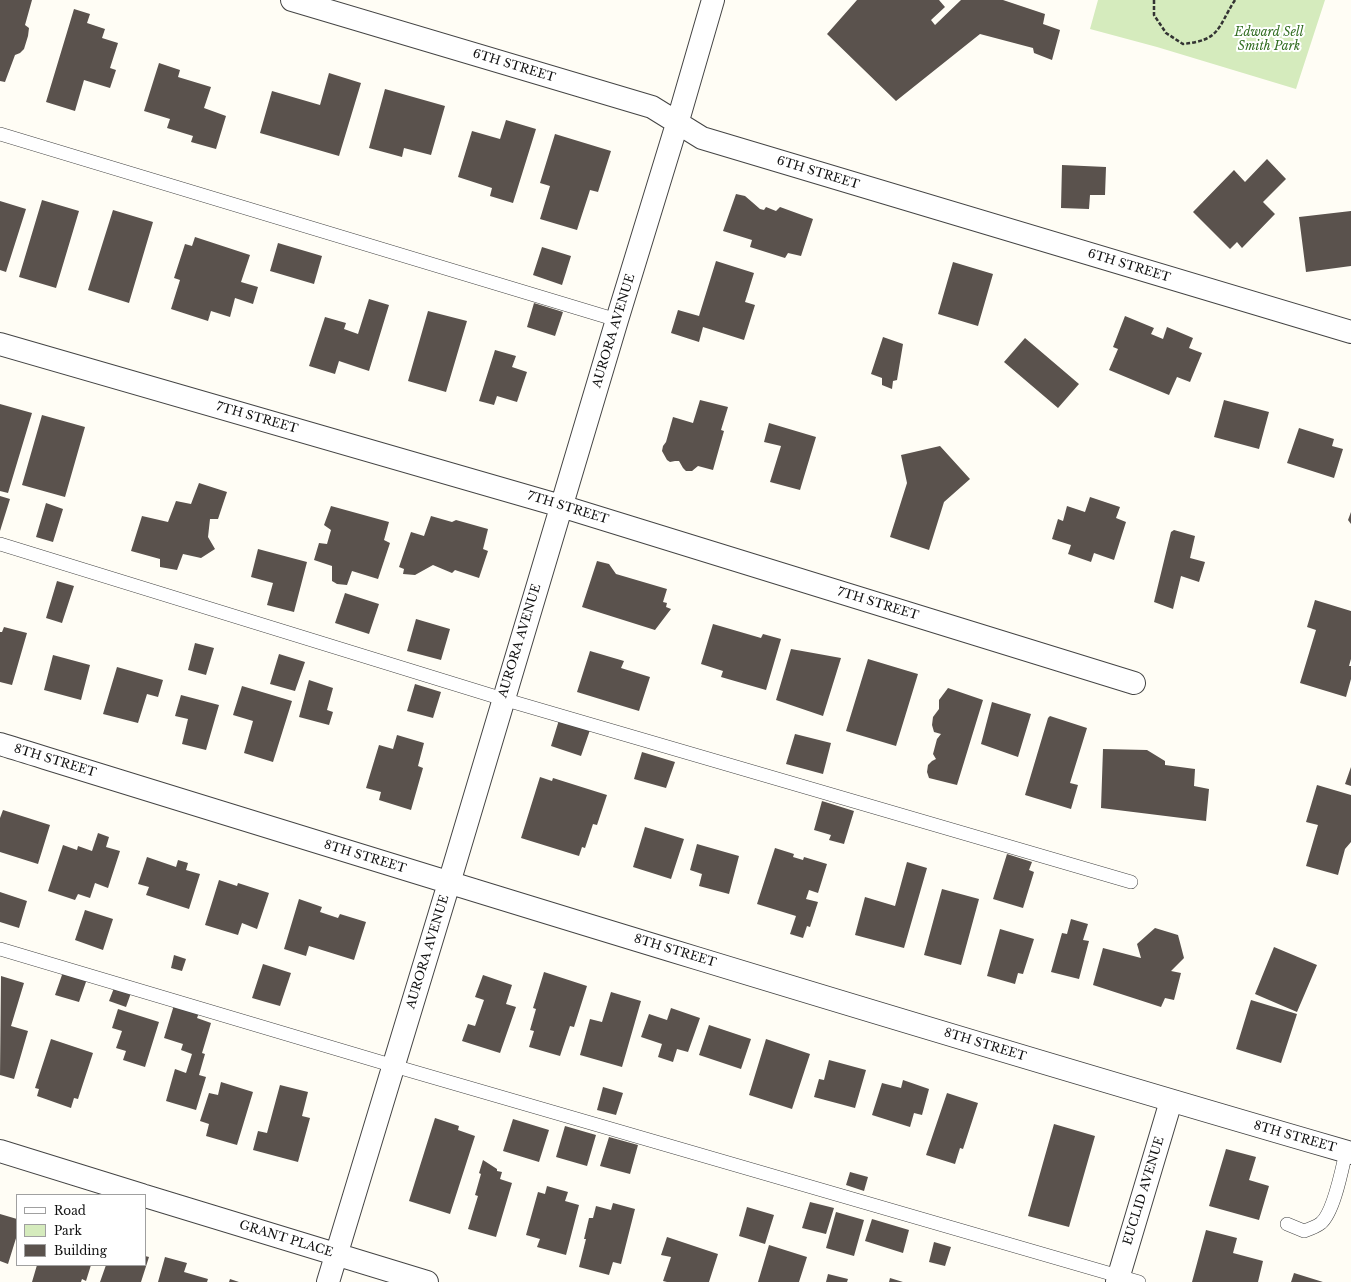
<!DOCTYPE html>
<html>
<head>
<meta charset="utf-8">
<style>
	body { margin:0 }
	#map { position:relative; width:1351px; height:1282px; overflow:hidden; background:#fffdf5; font-family:"Libre Baskerville",serif }
	canvas { display:block }
	.legend { position:absolute; left:16px; top:1194px; width:130px; height:72px; box-sizing:border-box; background:#fff; border:1px solid #a0a0a0; margin:0; padding:5px 7px; list-style:none; font-size:12px; color:#111 }
	.legend li { display:flex; align-items:center; gap:8px; height:20px }
	.legend b { width:20px; border:1px solid #a0a0a0 }
</style>
</head>
<body>
<div id="map">
<canvas width="1351" height="1282"></canvas>
<ul class="legend">
<li><b style="height:5px;background:#fff"></b>Road</li>
<li><b style="height:11px;background:#d5ebbd"></b>Park</li>
<li><b style="height:11px;background:#5a524d"></b>Building</li>
</ul>
</div>
<script>
const g = document.querySelector('canvas').getContext('2d');
g.lineJoin = 'round';
function fillPath(path, color) {
  g.fillStyle = color;
  g.fill(path, 'evenodd');
}
function strokePath(path, color, width, dash) {
  g.strokeStyle = color;
  g.lineWidth = width;
  g.lineCap = dash ? 'butt' : 'round';
  g.setLineDash(dash || []);
  g.stroke(path);
}
function write(font, color, halo, rows, align = 'center') {
  g.font = font + ' "Libre Baskerville",serif';
  g.lineWidth = 4;
  g.setLineDash([]);
  g.textBaseline = 'middle';
  g.strokeStyle = halo;
  g.fillStyle = color;
  for (const [text, x, y, turn = 0] of rows) {
    g.save();
    g.translate(x, y);
    g.rotate((+turn || 0) * Math.PI / 180);
    g.textAlign = isNaN(turn) ? turn : align;
    if (halo) g.strokeText(text, 0, 0);
    g.fillText(text, 0, 0);
    g.restore();
  }
}
fillPath(new Path2D(`
	M1098,0H1325L1296,89L1157,47L1090,29Z`), '#d5ebbd');
fillPath(new Path2D(`
	M0,0H32L25,25L29,28L28,36L24,49L20,53L15,55L5,82L0,81Z
	M857,0H939L945,7L931,20L935,25L961,0H1003L1045,14L1043,24L1060,30L1052,60L1034,53L1033,48L980,34L896,101L827,34Z
	M74,9L90,14L87,23L105,29L102,38L118,43L110,68L116,70L110,88L84,80L75,111L46,102Z
	M159,63L180,70L178,77L211,87L204,108L226,116L216,149L191,142L193,136L167,128L170,119L144,111Z
	M329,73L361,83L339,156L260,133L272,91L320,105Z
	M385,89L445,106L431,155L404,148L402,157L369,148Z
	M506,120L536,129L513,203L490,196L492,188L458,177L472,131L500,139Z
	M555,134L611,151L598,192L590,190L577,230L540,219L550,186L540,183Z
	M1267,159L1286,179L1263,202L1275,214L1242,248L1237,242L1230,249L1193,212L1234,170L1245,182Z
	M1062,165L1106,167L1105,195H1090L1089,209L1061,208Z
	M736,194L745,196L752,202L760,209L764,210L766,207L776,211L780,207L813,219L801,256L788,253L785,258L750,247L752,240L723,231Z
	M42,200L79,211L56,288L19,277Z
	M0,201L26,209L6,272L0,270Z
	M113,210L153,222L129,303L88,290Z
	M1351,211V266L1306,272L1299,217Z
	M195,237L250,255L241,282L258,287L253,304L235,298L230,317L211,311L208,321L171,309L180,280L174,278L185,244L192,246Z
	M278,243L322,256L314,284L270,271Z
	M542,247L571,256L562,285L533,275Z
	M716,261L754,273L745,302L755,305L744,340L703,327L699,342L671,333L678,310L699,316Z
	M953,262L993,274L978,326L938,314Z
	M369,299L389,305L369,371L339,361L335,374L309,366L325,317L346,323L344,329L358,334Z
	M534,303L563,312L555,336L527,327Z
	M428,311L467,321L446,392L408,381Z
	M1125,316L1154,328L1151,334L1163,339L1167,327L1193,338L1189,348L1202,353L1190,382L1177,377L1169,395L1109,370L1118,349L1113,347Z
	M883,337L903,344L897,380L893,381L892,389L882,385V378L871,374Z
	M1025,338L1079,384L1058,408L1004,362Z
	M495,350L516,356L512,367L527,372L517,402L497,396L494,405L479,401Z
	M700,400L728,407L721,430L724,431L713,470L698,466L692,471H686L683,468L679,461H675L670,462L667,460L662,451L663,446L666,442L673,417L693,423Z
	M1224,400L1269,412L1259,449L1214,437Z
	M0,404L32,413L8,493L0,491Z
	M42,415L85,427L65,497L22,485Z
	M769,423L816,437L800,490L770,482L781,446L764,442Z
	M1299,428L1334,439L1332,446L1343,449L1334,478L1287,463Z
	M940,446L970,479L944,502L929,550L890,537L907,483L901,455Z
	M199,483L227,492L218,519H210L208,537L215,549L201,558L183,554L177,570L160,567V559L131,551L142,516L168,522L176,501L191,504Z
	M0,496L10,499L0,531Z
	M1090,497L1120,507L1116,518L1126,522L1114,560L1094,553L1091,562L1068,554L1071,545L1052,539L1058,519L1063,521L1067,506L1085,512Z
	M46,503L63,509L53,542L36,537Z
	M331,506L389,522L384,540L390,543L378,579L352,571L347,585L337,584L332,581V566L314,560L319,543L327,544L331,530L324,525Z
	M1351,512V524L1348,520Z
	M431,516L452,522L456,520L488,529L483,549L488,551L479,578L455,570L452,573L433,565L415,575L403,574L404,569L399,567L411,532L424,536Z
	M1174,530L1195,536L1190,558L1205,562L1199,582L1181,576L1173,609L1154,602L1171,532Z
	M258,549L307,562L294,612L267,605L273,583L251,577Z
	M597,561L609,564L616,574L667,589L663,602L667,603L666,607L671,609L655,630L582,607Z
	M57,581L74,586L62,623L46,618Z
	M345,593L379,604L369,634L335,623Z
	M1315,600L1351,611V659L1349,666H1351V679L1346,697L1300,683L1316,630L1307,627Z
	M416,619L450,629L441,660L407,651Z
	M713,624L761,638L763,634L781,639L766,690L721,677L723,671L701,664Z
	M4,627L27,633L12,685L0,682V632H2Z
	M195,643L214,648L206,675L188,670Z
	M791,649L841,658L823,716L776,700Z
	M590,651L624,661L621,668L650,677L639,711L577,692Z
	M279,654L305,662L295,691L270,684Z
	M53,655L90,665L81,700L44,690Z
	M868,659L918,674L896,746L846,731Z
	M117,667L163,680L158,697L147,694L138,723L103,714Z
	M309,680L333,688L327,710L333,712L329,725L299,717Z
	M415,684L441,692L433,718L407,711Z
	M242,686L292,701L273,762L244,753L253,721L233,715Z
	M948,688L983,700L957,785L929,778L927,772L928,765L932,761L936,759L933,754L937,739L941,734L934,732L932,725L933,717L939,709V700Z
	M181,695L219,705L206,750L182,744L188,719L175,716Z
	M992,702L1031,714L1018,757L981,744Z
	M1050,716L1087,728L1070,783L1078,785L1071,809L1025,795L1048,718Z
	M559,720L590,730L581,756L551,746Z
	M795,734L831,743L823,774L786,764Z
	M397,735L424,743L418,766L423,768L411,810L379,800L381,792L366,788L379,745L393,749Z
	M1103,749L1147,750L1165,761V765L1195,769L1194,786L1209,789L1206,821L1101,808Z
	M642,752L675,762L666,788L634,779Z
	M1351,767V786L1345,784Z
	M540,777L552,781L553,778L607,795L597,825L593,824L585,848L582,847L579,856L521,838Z
	M1317,785L1351,795V842L1345,849L1338,875L1306,866L1318,825L1306,822Z
	M822,801L854,811L844,844L829,840L831,835L814,830Z
	M3,810L50,825L38,864L0,852V818Z
	M645,827L684,839L671,879L633,867Z
	M98,833L109,837L106,847L120,851L108,888L95,883L90,898L78,894L75,900L48,891L63,845L77,850L78,846L92,851Z
	M697,844L739,856L729,894L699,886L702,874L690,870Z
	M775,848L794,854L793,857L803,860L804,857L827,864L818,893L809,890L806,899L818,902L810,927L807,926L803,938L790,934L796,916L757,904Z
	M1007,854L1032,862L1029,870L1034,872L1023,908L993,899Z
	M147,857L176,867L178,860L188,863L186,870L200,874L189,909L146,895L149,887L138,884Z
	M907,862L927,868L904,948L855,935L865,897L895,906Z
	M219,880L237,886L238,883L269,893L257,929L242,923L238,935L205,925Z
	M942,889L979,899L961,965L924,955Z
	M0,892L27,901L19,928L0,922Z
	M299,899L322,907L320,912L338,918L340,914L366,922L354,960L309,946L306,956L284,949Z
	M85,910L113,919L103,950L75,940Z
	M1071,919L1088,924L1083,940L1089,941L1079,979L1051,972L1062,933L1067,934Z
	M1155,928L1178,935L1184,958L1171,971L1181,973L1174,1000L1165,998L1161,1007L1093,985L1103,948L1141,958L1137,944Z
	M1000,929L1034,939L1023,974L1018,973L1015,984L987,976Z
	M1274,947L1317,965L1297,1012L1255,994Z
	M174,955L186,959L182,971L171,968Z
	M263,964L291,973L280,1006L252,998Z
	M63,972L87,979L79,1002L55,995Z
	M544,972L587,986L574,1027L570,1026L560,1056L529,1047L534,1031L530,1030L536,1009L533,1008Z
	M483,975L512,985L506,1004L516,1007L500,1053L462,1041L468,1024L475,1026L484,1000L475,997Z
	M1,976L24,983L11,1026L28,1031L14,1079L0,1075Z
	M114,988L131,993L126,1007L109,1001Z
	M611,992L641,1001L622,1067L580,1055L590,1019L602,1022Z
	M1251,1000L1297,1014L1281,1063L1236,1049Z
	M174,1005L199,1013L197,1018L211,1023L202,1053L205,1054L199,1075L206,1077L196,1110L166,1101L175,1069L186,1073L192,1054L181,1050L183,1044L164,1038Z
	M671,1008L700,1018L688,1052L677,1049L673,1062L658,1057L662,1044L641,1037L649,1014L667,1020Z
	M118,1009L159,1022L145,1067L123,1060L126,1051L116,1048L122,1031L112,1028Z
	M709,1025L751,1039L741,1069L699,1055Z
	M51,1039L93,1053L78,1099L74,1098L71,1108L37,1096L39,1089L35,1088Z
	M766,1039L810,1054L792,1109L749,1095Z
	M829,1060L866,1070L855,1108L814,1097L819,1079L824,1080Z
	M903,1080L929,1089L922,1115L914,1113L910,1127L872,1115L882,1083L901,1088Z
	M221,1082L253,1092L237,1145L206,1136L209,1124L200,1121L209,1093L218,1095Z
	M280,1085L308,1092L302,1116L310,1118L298,1162L253,1150L258,1131L267,1133Z
	M603,1087L623,1093L616,1115L597,1110Z
	M947,1093L978,1103L963,1149L960,1148L955,1164L926,1155Z
	M435,1118L459,1126L458,1130L475,1136L450,1214L409,1201Z
	M513,1119L549,1130L539,1162L503,1151Z
	M1054,1124L1095,1136L1069,1227L1028,1216Z
	M565,1126L596,1135L587,1166L556,1157Z
	M609,1137L638,1145L630,1174L600,1166Z
	M1226,1149L1256,1157L1249,1180L1269,1186L1259,1220L1209,1206Z
	M483,1160L497,1169V1171L502,1172L500,1179L512,1183L496,1237L468,1229L478,1196L475,1195L481,1174L479,1173Z
	M850,1172L868,1177L864,1191L846,1185Z
	M547,1186L568,1192L565,1201L579,1205L566,1255L537,1247L540,1239L526,1235L538,1192L545,1194Z
	M810,1202L834,1208L826,1234L802,1228Z
	M613,1203L635,1209L621,1264L613,1262L609,1275L579,1267L586,1239H584L589,1218H593L596,1206L611,1210Z
	M747,1207L774,1215L765,1244L739,1236Z
	M836,1212L864,1220L854,1256L826,1248Z
	M0,1214L17,1219V1235L8,1264L0,1261Z
	M872,1219L909,1230L903,1253L865,1241Z
	M1206,1230L1237,1238L1233,1253L1263,1261L1258,1282H1192Z
	M667,1237L718,1254L709,1282H667L663,1281L671,1257L661,1255Z
	M934,1242L951,1247L945,1266L929,1262Z
	M769,1245L807,1257L799,1282H758Z
	M145,1256L149,1257L141,1282H100L106,1265H145Z
	M165,1257L187,1263L184,1272L208,1279L207,1282H158Z
	M37,1265H91L86,1281L82,1279L81,1282H32Z
	M1294,1273L1323,1282H1291Z
	M828,1274L848,1279L847,1282H826Z
	M890,1278L903,1282H889Z
	M230,1279L239,1282H229Z`), '#5a524d');
const service = new Path2D(`
	M0,134L617,320
	M0,544L503,699L1131,882
	M0,949L394,1066L1139,1282
	M1287,1224L1304,1231C1310,1229 1316,1227 1321,1223C1334,1212 1342,1169 1346,1152`);
const minor = new Path2D(`
	M292,0L652,107L702,138L1351,332
	M0,344L561,506L1134,683
	M0,744C450,883 899,1022 1351,1153
	M0,1151L142,1195
	M145,1196L427,1282
	M328,1282L449,883L617,320L677,124L713,0
	M1117,1282L1171,1101`);
strokePath(service, '#444', 14);
strokePath(minor, '#444', 24);
strokePath(new Path2D(`
	M1154,0V15L1166,33L1183,44C1221,40 1217,28 1235,0`), '#333', 2.5, [4, 2]);
strokePath(service, '#fff', 13);
strokePath(minor, '#fff', 22);
write('italic 12px', '#2f6b1f', '#fff', [
	["Edward Sell",1269,33],
	["Smith Park",1269,47]
]);
write('12px', '#111', '#fff', [
	["6TH STREET",514,66,17],
	["6TH STREET",818,173,17],
	["6TH STREET",1129,266,17],
	["AURORA AVENUE",614,331,-73],
	["7TH STREET",257,418,16],
	["7TH STREET",568,508,17],
	["7TH STREET",878,604,17],
	["AURORA AVENUE",520,641,-73],
	["8TH STREET",55,761,17],
	["8TH STREET",365,857,17],
	["8TH STREET",675,951,17],
	["AURORA AVENUE",428,952,-73],
	["8TH STREET",985,1045,17],
	["8TH STREET",1295,1137,16],
	["EUCLID AVENUE",1144,1191,-73],
	["GRANT PLACE",286,1239,17]
]);
</script>
</body>
</html>
